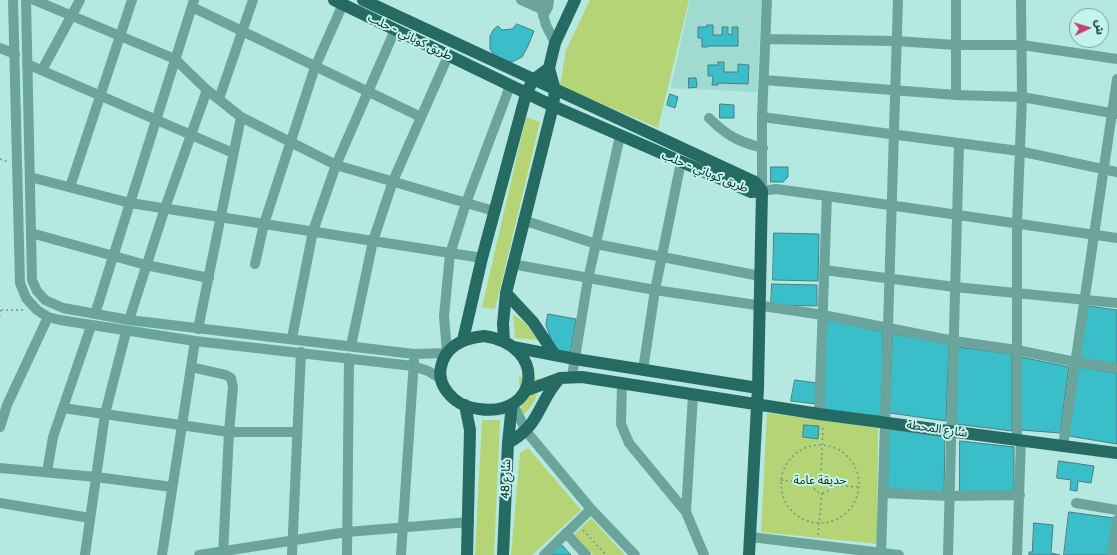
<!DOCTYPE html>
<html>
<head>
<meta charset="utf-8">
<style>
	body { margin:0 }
	#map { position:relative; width:1117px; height:555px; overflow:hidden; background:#b5e8e0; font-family:Cabin,"Noto Sans Arabic",sans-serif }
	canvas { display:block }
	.north { position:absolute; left:1069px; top:8px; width:40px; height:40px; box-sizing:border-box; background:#c2f5ed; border:1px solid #7ca29c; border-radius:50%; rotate:86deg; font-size:11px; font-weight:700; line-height:16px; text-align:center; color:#122623 }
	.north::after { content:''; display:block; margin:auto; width:14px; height:18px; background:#c93d6d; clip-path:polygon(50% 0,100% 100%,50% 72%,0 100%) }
</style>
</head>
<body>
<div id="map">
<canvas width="1117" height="555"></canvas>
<div class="north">ش</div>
</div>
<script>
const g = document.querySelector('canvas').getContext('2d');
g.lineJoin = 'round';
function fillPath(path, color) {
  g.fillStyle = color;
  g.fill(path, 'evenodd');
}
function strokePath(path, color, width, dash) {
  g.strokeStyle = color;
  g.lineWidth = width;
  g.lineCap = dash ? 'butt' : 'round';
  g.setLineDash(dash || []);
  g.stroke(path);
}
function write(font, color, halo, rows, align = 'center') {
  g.font = font + ' Cabin,"Noto Sans Arabic",sans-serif';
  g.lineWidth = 4;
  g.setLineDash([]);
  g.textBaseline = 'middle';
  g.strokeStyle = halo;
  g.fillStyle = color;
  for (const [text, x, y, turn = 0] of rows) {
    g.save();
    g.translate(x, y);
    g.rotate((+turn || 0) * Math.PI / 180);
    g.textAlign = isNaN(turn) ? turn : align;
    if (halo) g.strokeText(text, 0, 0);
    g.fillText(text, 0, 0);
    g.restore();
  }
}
fillPath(new Path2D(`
	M690,0H762L757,92L671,88Z`), '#a0dbd2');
fillPath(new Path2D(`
	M590,0H689L658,128L560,86L566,50Z
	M526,117L540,122L495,309L482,307Z
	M513,314L526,324L538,340L515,338Z
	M519,377L541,379C538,395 534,405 522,416Z
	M767,413L878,428L877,544L761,532Z
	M482,420H500L494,555H475Z
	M528,448L581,510L532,555H511L520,453Z
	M591,518L625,555H593L574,535Z`), '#b5d475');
const building = new Path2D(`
	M517,24L534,31L528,46L522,57L512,62L497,59L490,49V36L494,29L498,26L502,30L512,29Z
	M707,25H713V35H722V27H728V34L732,35V27H738V46H708L707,47H702V38H698V27H707Z
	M718,62H724V72H738V64L749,65L748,84L718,83V85H712L713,76H708V65H718Z
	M689,78H696L697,87L689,88Z
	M670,94L678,97L675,108L667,105Z
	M720,104L734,105V118H720Z
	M771,167H788V177L783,182H771Z
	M774,233L819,234L818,281L773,280Z
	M772,284L817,285V306L771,305Z
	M1088,306L1117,310V364L1080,359Z
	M548,314L576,319L570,354L556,353L546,325Z
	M826,319L883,332L882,416L824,412Z
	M893,334L949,344L946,421L890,413Z
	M958,347L1012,354V431L956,424Z
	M1021,357L1069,367L1060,433L1021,430Z
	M1079,367L1117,373V444L1069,436Z
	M795,380L817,383V404L791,401Z
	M804,425L819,426L818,439L803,437Z
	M889,429L945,437L944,494L888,489Z
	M960,441L1014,447V491L960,492Z
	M1059,461L1094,466L1091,483L1078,481L1077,491L1070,490L1071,480L1057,478Z
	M1069,512L1114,518L1109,555H1064Z
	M1034,523L1053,525L1051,553L1060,555H1029V552H1032Z
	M562,545L571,555H552Z`);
fillPath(building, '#3abeca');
strokePath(building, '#4c7d82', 1);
strokePath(new Path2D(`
	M0,159L8,162
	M0,310V316
	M1,310H23
	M781 484a39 39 0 1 1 78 0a39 39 0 1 1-78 0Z
	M813 484a9 9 0 1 1 18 0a9 9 0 1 1-18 0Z
	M821,475L823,425
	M781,480L813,483
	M831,485L859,487
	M583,530L606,555
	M818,535L822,493`), '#719791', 1.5, [2, 3]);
strokePath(new Path2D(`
	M13,0L20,283L26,298L37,310L48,317L60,320L195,341L413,366L428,371L441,379
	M26,0L32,280L37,291L45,300L63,308L129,320L414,354L446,353
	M34,0L175,59L207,90L241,117L336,165L494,211
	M521,0L541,9
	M539,0L546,25L555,43
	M767,0L762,117V191L776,189L827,196L1117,238
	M956,0V95
	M192,7L421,117
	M543,16L548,7L549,0
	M766,39L896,41L956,45H1022L1117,59
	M0,48L15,54
	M27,64L233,153
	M42,70L80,0
	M764,80L956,95L1022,97L1117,114
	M219,99L253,0
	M762,117L1019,151L1117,172
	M709,118C727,136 739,142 763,148
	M30,177L130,203L482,258
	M70,187L132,0
	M523,220L596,244L760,276
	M31,233L146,265L209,278
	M255,264L264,224L315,67L343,4
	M512,264L655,290L823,315L954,341L1017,350L1075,362L1117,368
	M824,270L955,287L1117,303
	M95,314L194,0
	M129,320L165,208L207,90
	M198,329L241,117
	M292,338L313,231L336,165L395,30
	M351,346L373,241L393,181L448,56
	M447,352L444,316L450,254L466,203L510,86
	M191,367L226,375L231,378L233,387L229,432L223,555
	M643,370L655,290L681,162
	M572,376L588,279L620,136
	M622,383L621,424L629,443L686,512L693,395
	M513,404L526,431L591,509L635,555
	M63,408L229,432H296
	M819,414L827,196
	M0,427L7,405L48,317
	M1017,440V224L1022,97L1021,0
	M1063,446L1117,79
	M0,468L96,477L172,487
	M47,472L53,437L91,326
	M883,493L949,496L1020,495
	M0,503L90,518
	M1076,503L1117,510
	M686,512L704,555
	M566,533L586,555
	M751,537L899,555
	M85,555L105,414L126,332
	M162,555L195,341
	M199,555L347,532L469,522
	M292,555L301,352
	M347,555L349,358
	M401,555L414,360
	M544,555L591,509
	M881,555L898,0
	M948,555L959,144
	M1017,555L1021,440
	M1112,555L1117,520`), '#6aa49b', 10);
strokePath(new Path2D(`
	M334,0L553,106L751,192L762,191
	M363,0L755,182L762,191
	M506,293L533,322L555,355
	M484,336C548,345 540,418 479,409C470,408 461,405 454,399C445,391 438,380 441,367C445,346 464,338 484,336Z
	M463,340L482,258L526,94L533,80L549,68
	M504,341L503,324L506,293L553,106L555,90L549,68L555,43L575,0
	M513,347L575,359L758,388
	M525,391L560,378L582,377L819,414L1117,453
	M465,405L470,430L467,555
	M508,443C542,424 537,403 560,378
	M503,555L508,443L512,404
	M749,555L758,388L762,191`), '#256b63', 12);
write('12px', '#122623', '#c2f5ed', [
	["طريق كوباني - حلب",410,37,26],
	["طريق كوباني - حلب",705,172,22],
	["شارع المحطة",937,429,8],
	["48 شارع",506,479,-88]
]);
write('12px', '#222e02', '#c2f5ed', [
	["حديقة عامة",820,480]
]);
</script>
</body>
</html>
